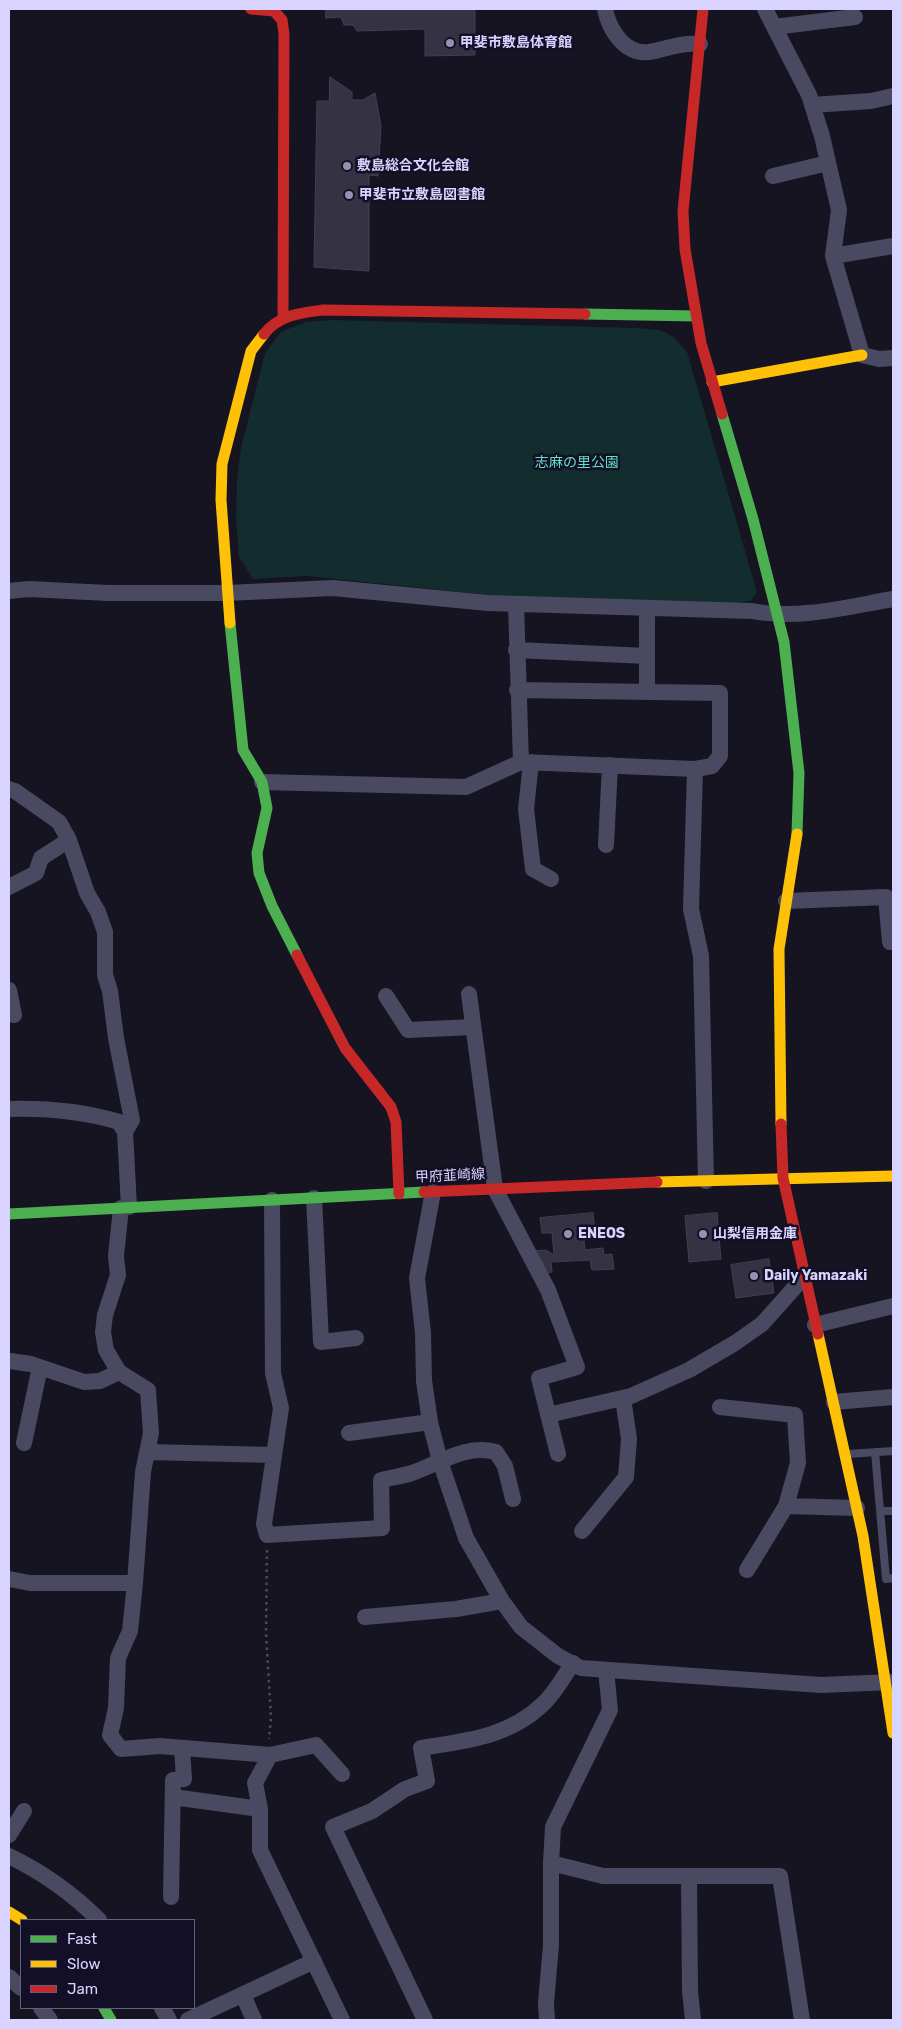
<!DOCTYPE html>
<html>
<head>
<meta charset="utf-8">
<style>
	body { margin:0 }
	#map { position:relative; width:902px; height:2029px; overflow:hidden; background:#161421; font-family:Rubik,sans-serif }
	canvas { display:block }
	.frame { position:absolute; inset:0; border:10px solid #d9d4ff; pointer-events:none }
	.legend { position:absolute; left:20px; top:1919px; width:175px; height:90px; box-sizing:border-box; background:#130f26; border:1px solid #625e7d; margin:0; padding:6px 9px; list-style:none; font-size:15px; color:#d9d4ff }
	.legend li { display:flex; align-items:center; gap:10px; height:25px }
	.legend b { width:25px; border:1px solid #625e7d }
</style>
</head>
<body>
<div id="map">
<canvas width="902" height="2029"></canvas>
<div class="frame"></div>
<ul class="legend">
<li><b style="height:6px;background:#4caf50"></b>Fast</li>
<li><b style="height:6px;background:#ffc107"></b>Slow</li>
<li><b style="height:6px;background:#c62828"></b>Jam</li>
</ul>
</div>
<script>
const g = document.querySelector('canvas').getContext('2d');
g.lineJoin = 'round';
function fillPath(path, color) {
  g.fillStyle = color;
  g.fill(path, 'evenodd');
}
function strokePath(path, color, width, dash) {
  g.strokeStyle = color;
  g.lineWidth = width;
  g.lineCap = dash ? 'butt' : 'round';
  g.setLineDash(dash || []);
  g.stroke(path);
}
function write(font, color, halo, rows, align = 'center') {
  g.font = font + ' Rubik,"Noto Sans JP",sans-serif';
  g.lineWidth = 5;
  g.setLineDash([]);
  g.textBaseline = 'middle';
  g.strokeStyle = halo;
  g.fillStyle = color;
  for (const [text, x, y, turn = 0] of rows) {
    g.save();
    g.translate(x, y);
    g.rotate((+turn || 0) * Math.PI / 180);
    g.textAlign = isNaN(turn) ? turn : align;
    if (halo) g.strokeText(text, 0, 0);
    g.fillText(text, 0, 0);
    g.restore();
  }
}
fillPath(new Path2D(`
	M331,320L635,328L660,330L674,337L687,352L757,592L751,601L736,603L499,596L308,576L253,579L239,557L236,519L237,479L241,448L265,353L281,332L306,322Z`), '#132c2d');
const building = new Path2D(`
	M326,9H475V55L425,56V29L357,31L353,25H344L341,17L326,18Z
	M330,77L352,92V100H363L375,93L381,126L378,176L369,175V271L314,267L317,101H329Z
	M593,1213L595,1231H583L585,1250L603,1248L604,1255L612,1254L614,1269L592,1270L590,1260L551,1262L552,1272L542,1273L534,1251L546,1250L554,1255L552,1233H542L540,1218Z
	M717,1213L721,1259L689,1262L685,1216Z
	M769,1259L774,1293L736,1298L731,1265Z`);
fillPath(building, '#343243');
strokePath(building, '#433f54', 1);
strokePath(new Path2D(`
	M267,1550L266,1633L271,1718L269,1739`), '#44505f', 2.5, [2.5, 4]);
strokePath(new Path2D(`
	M875,1452L886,1579L893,1578
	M848,1454L893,1451
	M880,1511H893`), '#4a4962', 8);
strokePath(new Path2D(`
	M605,9C609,30 625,55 649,52C667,49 681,42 700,44
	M765,9L809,95L822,136L839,210L833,256L862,355L879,359L893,358
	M774,27L855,17
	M812,105L871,101L893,96
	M773,176L828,163
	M833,256L893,246
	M9,591L29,589L108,593H227L333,588L488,603L752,611C799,620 847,607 893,599
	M516,604L521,762
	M516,650L647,656
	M647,692V609
	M531,762L526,809L533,869L551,879
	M695,769L691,909L701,956L706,1181
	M262,782L466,787L521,762L695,769L712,766L720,756V693L517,690
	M9,789L15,791L59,822L69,840L87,893L98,912L105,932V975L110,991L116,1038L132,1120L125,1132
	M606,845L610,765
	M9,887L36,873L41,858L69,840
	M786,901L886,897L890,942L893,941
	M9,990L14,1015
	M469,994L495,1189L548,1290L577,1367L539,1378L558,1454
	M386,996L408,1030L473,1027
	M9,1109C48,1108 82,1111 119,1122L125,1132L129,1207
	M433,1192L417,1278L423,1333L424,1381L430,1422L440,1461L466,1538L502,1601L521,1627L558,1656L581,1668L821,1685L893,1682
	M314,1198L321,1342L356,1338
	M272,1200L273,1373L281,1408L264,1524L267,1535L382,1528L381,1480C391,1478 402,1476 412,1473C441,1463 465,1444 496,1452L505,1466L513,1499
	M121,1208L116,1256L118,1275L105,1315L103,1332L106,1350L119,1372L148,1390L151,1433L143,1472L135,1583L130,1631L118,1658L116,1708L110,1735L121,1749L160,1746L270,1755L316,1745L342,1774
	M815,1325L893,1306
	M10,1361L31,1364L84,1382L100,1381L119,1372
	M834,1402L893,1397
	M720,1407L795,1415L798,1463L786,1506
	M548,1415L631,1396L689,1370L735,1343L762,1324L804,1277
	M349,1433L430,1422
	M24,1443L40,1367
	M147,1452L274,1455
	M582,1531L626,1477L629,1439L623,1398
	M747,1570L786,1506L857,1508
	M9,1579L30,1583H135
	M365,1617L456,1609L502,1601
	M606,1670L610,1710L553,1827L551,1863L603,1876H780L802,2020
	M173,1797L260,1809V1850L342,2020
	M260,1809L255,1783L270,1755
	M9,1835L24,1811
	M9,1856C42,1872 73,1894 99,1920
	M689,1877L690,1991L693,2020
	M171,1897L173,1780L184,1779L182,1748
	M9,1977L21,1988
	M243,1995L254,2020
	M41,2008L50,2020
	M162,2008L169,2020
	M188,2020L314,1961
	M425,2020L333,1827L372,1811L405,1789L427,1781L421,1748C465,1741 509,1737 543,1704C555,1693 564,1676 573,1663
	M547,2020L546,2003L551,1945V1863`), '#4a4962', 16);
strokePath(new Path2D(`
	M585,314L696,316
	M722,414L753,519L784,642L799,773L797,834
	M230,623L243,750L262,782L267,808L257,853L259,873L272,906L297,955
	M9,1214L424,1192
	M104,2008L111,2020`), '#4caf50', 11);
strokePath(new Path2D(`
	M712,382L862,355
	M230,623L221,500L222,464L251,351L264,334
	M781,1124L779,949L797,834
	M657,1182L893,1176
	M818,1334L863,1536L893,1733
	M9,1912L22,1920`), '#ffc107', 11);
strokePath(new Path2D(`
	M251,9L274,11L282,20L284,34L283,318
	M703,9L683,211L685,249L701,343L722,414
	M264,334C279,315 300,313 323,310L585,314
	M297,955L345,1048L391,1107L396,1122L399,1194
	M781,1124L783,1178L818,1334
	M424,1192L657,1182`), '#c62828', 11);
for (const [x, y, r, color] of [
	[450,43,5,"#9591b1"],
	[347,166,5,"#9591b1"],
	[349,195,5,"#9591b1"],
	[568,1234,5,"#9591b1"],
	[703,1234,5,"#9591b1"],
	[754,1276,5,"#9591b1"]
]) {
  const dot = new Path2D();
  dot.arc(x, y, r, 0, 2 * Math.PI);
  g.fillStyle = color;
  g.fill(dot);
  strokePath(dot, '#130f26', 2);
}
write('bold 14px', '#d9d4ff', '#130f26', [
	["甲斐市敷島体育館",460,43],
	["敷島総合文化会館",357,166],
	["甲斐市立敷島図書館",359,195],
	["ENEOS",578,1234],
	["山梨信用金庫",713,1234],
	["Daily Yamazaki",764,1276]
], 'left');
write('14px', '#5fe0c0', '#130f26', [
	["志麻の里公園",577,463]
]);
write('14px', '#d9d4ff', '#130f26', [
	["甲府韮崎線",450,1176,-3]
]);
</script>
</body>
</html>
